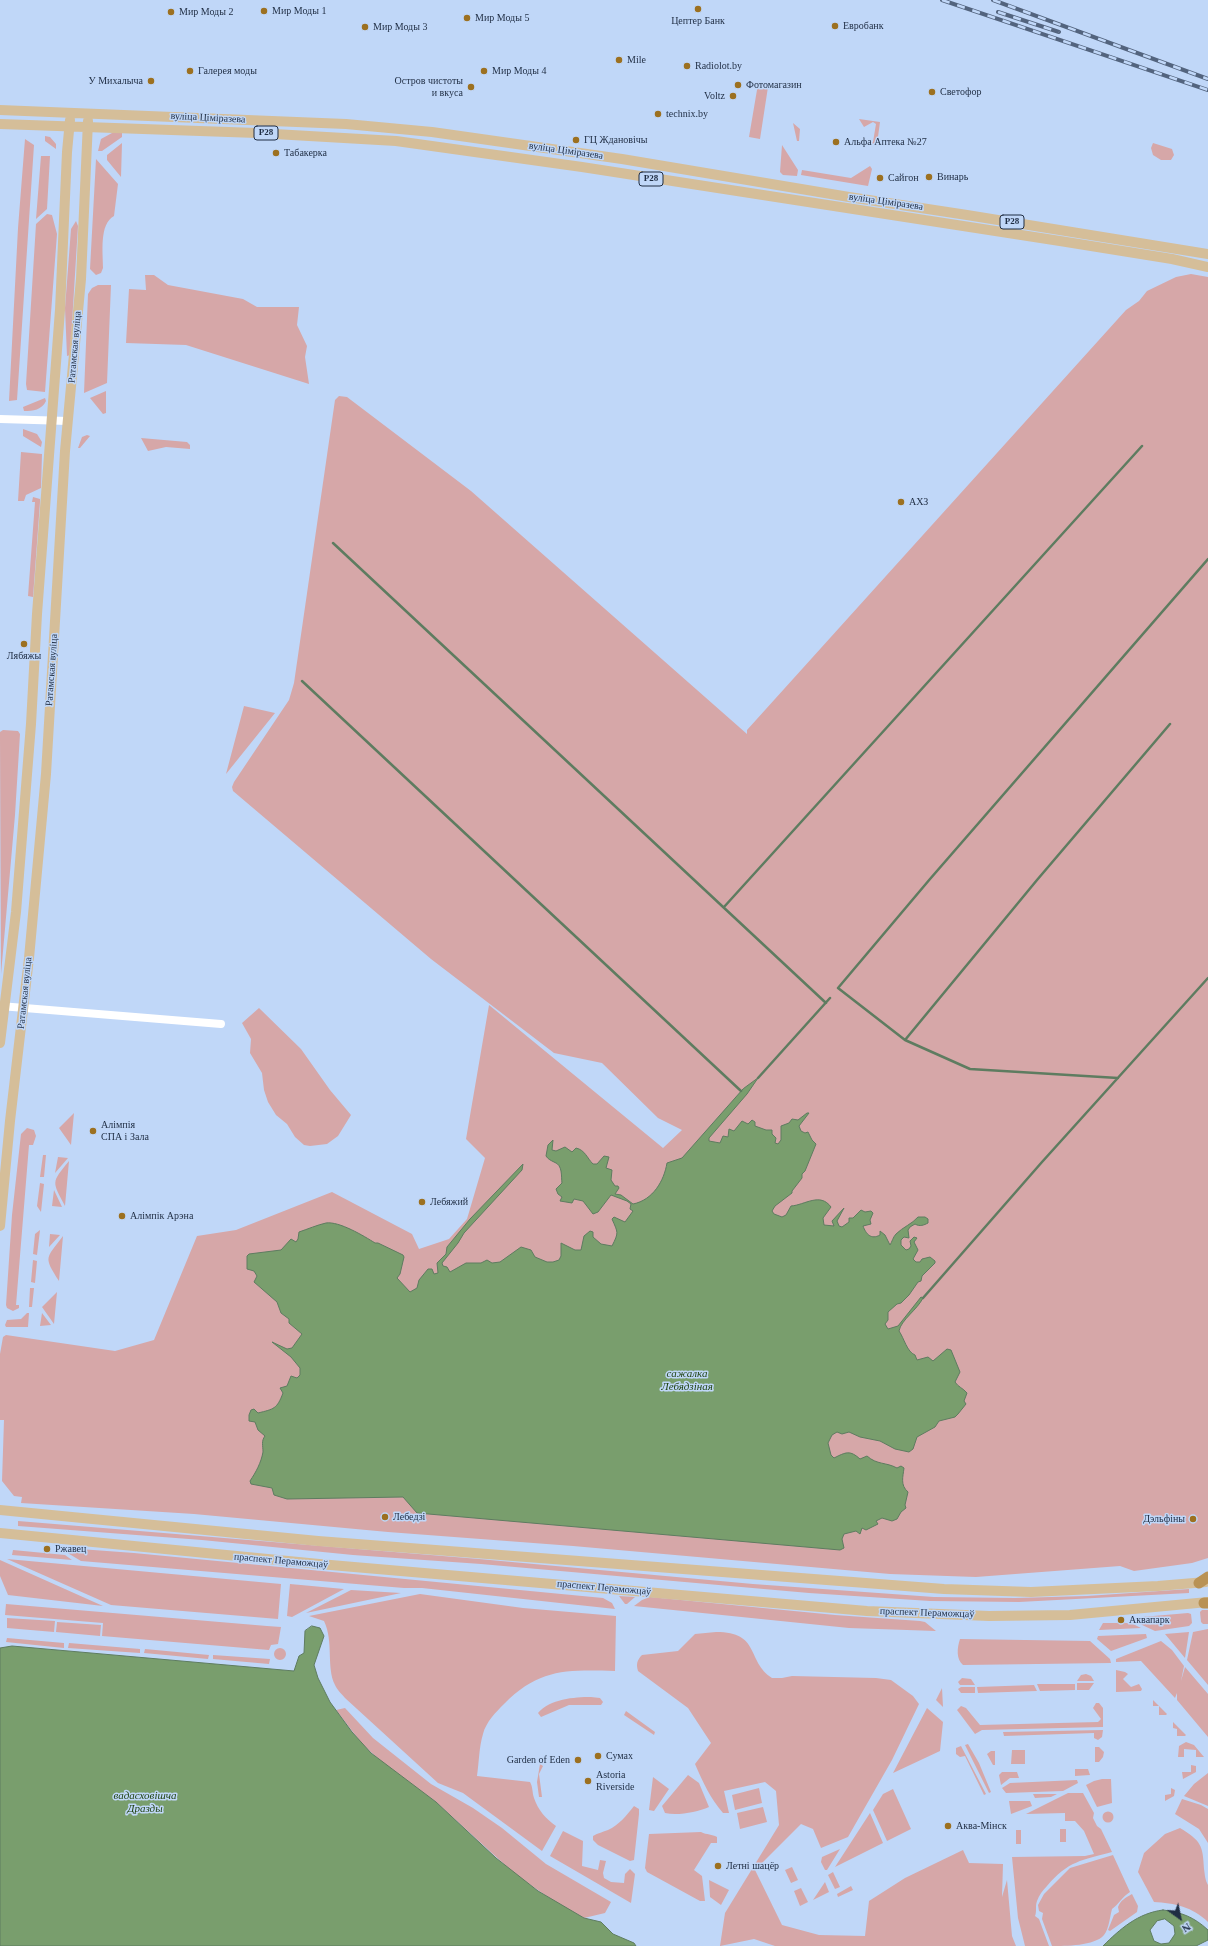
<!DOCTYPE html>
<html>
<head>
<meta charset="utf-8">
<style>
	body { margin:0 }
	#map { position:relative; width:1208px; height:1946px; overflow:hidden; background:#c0d7f8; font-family:"Times New Roman",serif }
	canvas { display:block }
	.north { position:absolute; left:1160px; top:1898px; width:40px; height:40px; -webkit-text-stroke:3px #c0d7f8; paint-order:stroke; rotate:147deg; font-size:11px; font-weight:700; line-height:16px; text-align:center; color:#1f2d43 }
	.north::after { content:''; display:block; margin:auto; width:14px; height:18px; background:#1f2d43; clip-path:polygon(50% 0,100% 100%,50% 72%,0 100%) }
</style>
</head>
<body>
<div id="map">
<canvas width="1208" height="1946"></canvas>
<div class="north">N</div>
</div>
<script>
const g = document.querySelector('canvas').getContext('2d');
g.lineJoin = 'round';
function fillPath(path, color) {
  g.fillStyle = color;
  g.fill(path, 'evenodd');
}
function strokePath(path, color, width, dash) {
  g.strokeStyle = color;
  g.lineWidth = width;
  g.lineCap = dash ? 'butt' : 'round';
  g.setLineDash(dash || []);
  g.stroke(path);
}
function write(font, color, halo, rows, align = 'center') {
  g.font = font + ' "Times New Roman",serif';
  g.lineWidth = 3;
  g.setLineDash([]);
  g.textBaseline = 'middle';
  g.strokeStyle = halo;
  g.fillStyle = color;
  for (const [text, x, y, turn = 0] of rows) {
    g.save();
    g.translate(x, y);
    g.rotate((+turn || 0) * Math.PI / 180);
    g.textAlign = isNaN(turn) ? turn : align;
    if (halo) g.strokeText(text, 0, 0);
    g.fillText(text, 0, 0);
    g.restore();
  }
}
fillPath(new Path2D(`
	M758,84L768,87L760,139L749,137Z
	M859,119L880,122L877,144L869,143L873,142L876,124L873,122L864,127Z
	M793,123L800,129L799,141H797Z
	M112,133H122V137L102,151H98L101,139Z
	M45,136L50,137L56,144V149L45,141Z
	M25,139L34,145L17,400L9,401L18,228Z
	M122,143L121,177L107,160V155Z
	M1153,143L1172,149L1174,155L1171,160H1161L1153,155L1151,148Z
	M782,145L798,170L797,176L783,175L780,172Z
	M41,156H50L47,209L36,219Z
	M96,159L118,184L114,216C99,224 103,253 103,268L101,273L96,275L90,269Z
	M870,166L872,169L868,186L801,175L802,170L851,178Z
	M47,214L52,215L57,234L45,392L27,390L26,384L36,224Z
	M76,221L78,226L70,355L67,356L65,308L71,229Z
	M1191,274L1208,277V1558L1192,1563L1134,1571L1120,1566L976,1577L890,1574L573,1546L388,1532L194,1514L21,1503L22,1497L14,1496L2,1481L4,1420H0V1354L3,1337L6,1335L115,1351L154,1340L197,1236L236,1230L332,1192L412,1234L419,1249L449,1239L467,1219L485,1158L466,1139L489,1005L663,1148L682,1130L658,1118L602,1063L554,1053L431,959L233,791L232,787L234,782L289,700L294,683L335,400L339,396L347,397L471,491L747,734V730L1126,310L1139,301L1147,291L1176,277Z
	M145,275H154L168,285L243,299L257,307H299L297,325L307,346L305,357L309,384L186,345L126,343L129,289L146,290Z
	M98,285H111L107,383L84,393L88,294L92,288Z
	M106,391V413L103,414L90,398Z
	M45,398L46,401C42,410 33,411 24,411L23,407Z
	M23,429L37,434L42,442L41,447L23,436Z
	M87,435L90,436L80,448H78L82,437Z
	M141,438L187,442L190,445V449L166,447L148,451Z
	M21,452L42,454L41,488L26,495L24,501H18Z
	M33,497L40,499V502L33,597L28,596L35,502H32Z
	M244,706L275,713L226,774Z
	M3,730L18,731L20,734L15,815L1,974L0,738V732Z
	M259,1008L301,1049L330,1090L351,1115L338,1136L327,1144L310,1146L304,1145L295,1137L287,1124L276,1115L268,1102L264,1090L262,1073L250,1053L251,1039L242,1023Z
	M74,1113L71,1145L59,1128Z
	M27,1128L34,1130L36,1136L33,1145H29L16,1305H19V1308L13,1311L7,1308L6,1305L12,1215L21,1134Z
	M43,1155H46L44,1177H40Z
	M58,1157L68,1158L55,1173Z
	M69,1161L65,1206C52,1181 51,1183 69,1161Z
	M40,1183L44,1184L41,1212L37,1206Z
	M54,1190L62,1207L52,1206Z
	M40,1230L37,1255L33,1254L35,1234Z
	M50,1234L60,1235L49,1247Z
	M63,1236L59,1281C43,1256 46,1259 63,1236Z
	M33,1260L37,1261L35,1283L31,1282Z
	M30,1288H34L32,1307H29Z
	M57,1292L54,1324L42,1307Z
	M27,1313H29L28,1327H6L5,1325L7,1320L21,1319Z
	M42,1313L51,1325L40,1326Z
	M18,1521L479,1559L753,1584L934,1597L1015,1598L1087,1596L1189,1589V1593L1019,1602L930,1601L809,1593L481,1564L353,1555L202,1540L18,1526Z
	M66,1548L134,1553L603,1598L612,1603L615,1609L422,1588H404L81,1561L66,1552Z
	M13,1550L65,1555L72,1560L12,1555Z
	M7,1559L281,1584L278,1619L111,1605Z
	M0,1560L103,1606L8,1595L0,1576Z
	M290,1584L344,1589L292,1617L287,1616Z
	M351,1590L401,1593L306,1613Z
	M420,1594L523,1608L616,1616L615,1671C567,1670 540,1668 504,1704C496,1712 486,1722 483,1734C479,1747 479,1763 477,1776L530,1782C533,1787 532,1792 534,1798C538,1810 546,1819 556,1826L542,1851L463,1793L438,1783L345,1698C342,1694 337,1690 335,1685C326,1667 334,1642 324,1621L309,1616Z
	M619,1596L635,1597L627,1604H625Z
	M650,1597L835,1615L920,1621L925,1622L936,1631L849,1628L634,1606L642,1600Z
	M6,1604L267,1626L281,1627L278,1644L271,1645L269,1650L102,1636L103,1623L5,1615Z
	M1202,1610H1208V1624H1203L1201,1622L1200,1612Z
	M1188,1613L1191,1614L1192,1623L1189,1626L1155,1631L1140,1624V1619L1142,1617Z
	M7,1618L55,1621L54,1632L7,1628Z
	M57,1622L101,1625L100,1636L56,1632Z
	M1103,1623H1131L1141,1628L1099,1630Z
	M1208,1629V1685L1187,1660L1193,1632Z
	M716,1632C761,1632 746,1661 772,1678H782L792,1676L876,1678L891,1680L913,1696L919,1704L892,1760L848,1837L821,1848L813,1829L801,1824L755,1870L782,1925L819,1935L865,1936L869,1901L905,1878L963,1850L969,1863L1003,1864L1002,1897L1007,1880L1012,1936L1016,1946H775L754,1939L720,1946L725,1913L779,1825L776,1791L765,1782L724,1791L729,1813H723C710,1798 703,1782 695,1764L711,1743L688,1708L638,1671C636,1664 637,1660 642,1655L678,1651L695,1634Z
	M1189,1632L1185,1658L1165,1634Z
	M1146,1634L1147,1638L1111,1651L1097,1639L1098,1636Z
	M7,1638L64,1643V1648L6,1642Z
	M960,1639L1090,1641L1110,1659L1111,1663L963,1665C956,1659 957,1648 960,1639Z
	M1161,1641L1172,1650L1184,1666L1181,1681L1185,1667L1208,1694V1737L1177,1700V1693L1175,1698L1141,1661L1116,1662V1659Z
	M69,1643L140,1649V1653L68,1648Z
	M274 1654a6 6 0 1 1 12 0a6 6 0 1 1-12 0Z
	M145,1649L209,1655L208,1659L144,1653Z
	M213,1655L270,1659L269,1664L213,1659Z
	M1116,1670L1125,1672L1128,1674L1123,1679L1131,1687L1139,1684L1142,1689L1141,1691L1116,1692Z
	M1086,1674L1091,1676L1094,1681H1077L1081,1675Z
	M962,1678L971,1679L975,1685H960L958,1682Z
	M1094,1683L1089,1690H1077V1683Z
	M1037,1684H1075V1690L1040,1691Z
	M1034,1685L1037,1691L978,1693L977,1687Z
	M961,1687H975V1693H961L958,1689Z
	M942,1688L943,1707L936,1700Z
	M591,1697L600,1698L603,1702L601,1705H569L541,1717L538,1713C550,1699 574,1697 591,1697Z
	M1153,1700L1167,1714L1166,1715H1159V1706H1153Z
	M1096,1703H1099L1103,1708V1727L982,1730L975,1734L957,1710L961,1706L966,1708L980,1725L1098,1722L1101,1719L1093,1708Z
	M345,1708L373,1738L431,1784L473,1808L502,1828L546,1864L611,1902L605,1913L584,1918L561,1906L516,1875L436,1802L383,1763L362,1744L336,1710Z
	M927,1708L943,1722L940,1751L893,1773Z
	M626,1711L655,1732L654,1735L624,1715Z
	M1173,1722L1186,1735L1185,1736H1177V1729L1173,1728Z
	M1103,1730L1102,1737L1098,1740L1094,1738V1733L1004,1736L1003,1732Z
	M1186,1742L1194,1745L1204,1757H1196V1750L1184,1749V1757H1178L1179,1746Z
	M968,1744L979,1763L991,1792L989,1793L965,1745Z
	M961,1746L986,1794L984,1795L965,1756L960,1757L956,1754V1748Z
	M1095,1747H1099L1104,1752L1103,1757L1099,1762H1095Z
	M1012,1750H1025V1764H1011Z
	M991,1751H995V1765H993L987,1754Z
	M540,1764L543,1766L539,1774L542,1797H539L537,1782Z
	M1191,1765L1196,1766V1772L1183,1779L1182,1772H1191Z
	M1075,1769H1088L1090,1775L1075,1776Z
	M1002,1772H1017L1019,1778H1010L1001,1785L999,1775Z
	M1208,1773V1806L1184,1796L1194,1784Z
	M688,1775L699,1783L709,1807C697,1812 678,1816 665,1813L662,1806Z
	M653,1777L669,1789L654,1811L649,1810Z
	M1102,1779H1111L1112,1803L1097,1807L1086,1785L1094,1781Z
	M1077,1780L1078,1783L1063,1791L1006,1793L1002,1788L1010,1783Z
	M759,1788L762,1803L735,1810L732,1795Z
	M1171,1788L1175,1790L1174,1796L1165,1801V1795L1171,1794Z
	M893,1789L911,1829L887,1841L873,1810L883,1794Z
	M1068,1793H1083L1094,1813L1093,1818L1097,1826L1101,1829L1112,1852C1082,1860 1068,1861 1047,1886C1043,1890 1039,1895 1037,1901C1035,1906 1037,1911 1035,1916L1039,1919L1049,1946H1025L1018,1918L1012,1857L1085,1856L1094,1854L1084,1831L1075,1821H1065V1813L1026,1814Z
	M1033,1794H1057L1051,1797L1035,1798Z
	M1182,1799L1201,1805L1208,1809V1843L1199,1829L1175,1814Z
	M1009,1801H1030L1032,1806L1011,1814Z
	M634,1806L639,1809V1814L634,1860L630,1861L598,1845L593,1840V1836C598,1833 603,1832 608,1830C619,1825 626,1816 634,1806Z
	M763,1807L767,1822L740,1829L737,1813Z
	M1102.5 1817a5.5 5.5 0 1 1 11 0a5.5 5.5 0 1 1-11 0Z
	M870,1813L883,1843L835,1867Z
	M1180,1828C1201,1841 1203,1845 1204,1869C1205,1875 1205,1880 1208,1885V1922C1193,1907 1174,1903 1154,1902L1138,1872L1144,1853L1165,1834Z
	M1060,1829H1066V1842H1060Z
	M1016,1830H1021V1844H1016Z
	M563,1831L583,1841L582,1866L598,1870L600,1860L606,1861L603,1873L604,1878L611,1882L624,1883L625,1874L630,1869L635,1874L631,1903L550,1856Z
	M701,1832C707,1835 712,1834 717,1837V1843H711L694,1870L702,1876L705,1901H700L647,1872L645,1868L649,1834Z
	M840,1849L827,1870H825L821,1862L822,1857Z
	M1113,1855L1130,1892C1122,1897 1119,1904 1112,1909C1110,1916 1109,1929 1104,1935C1095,1946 1065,1946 1052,1946L1042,1919L1043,1913L1039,1911L1038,1905L1044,1894L1070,1868Z
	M792,1867L798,1880L791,1883L785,1870Z
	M833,1872L840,1887L835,1889L828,1875Z
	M709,1880L729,1890L721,1905L710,1897Z
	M825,1882L829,1892L813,1900Z
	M851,1886L853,1890L838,1897L837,1894Z
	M801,1888L808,1902L800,1906L794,1891Z
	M1132,1894L1138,1906L1137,1912L1110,1931L1108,1930L1114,1915L1119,1912L1118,1907C1121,1900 1125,1898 1132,1894Z`), '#d6a7a8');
const water = new Path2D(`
	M758,1078L747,1094L709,1138V1141L720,1143L723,1136L728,1137L729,1129L734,1131L742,1121L748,1124L752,1120L755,1122V1126L766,1130H772V1134L776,1138L775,1143L778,1144L781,1140V1126L789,1123L792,1119L798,1120L807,1113H809L799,1126L801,1131L805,1133L808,1132L812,1140L816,1144L805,1171L802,1174V1178L792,1191V1193L775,1206L772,1211L774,1214L782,1217L786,1215L791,1206C805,1205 820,1192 831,1207L823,1218L824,1225L834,1226L832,1221L844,1208L837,1221L839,1226L842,1227L849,1222V1218H853L861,1210L865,1212L871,1211L873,1213L870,1220L871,1224L863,1226C866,1234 871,1240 880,1235V1231L885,1235L890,1245C892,1242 893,1237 896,1234C903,1227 912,1224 918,1217H925L928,1219V1223C924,1225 920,1227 915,1224L910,1227L908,1230L909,1238L904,1237L901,1240V1245L906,1250L909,1249L911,1246L910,1241L914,1237L917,1238L914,1242L918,1250L913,1259L916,1262H920L922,1259L930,1257L935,1261V1263L922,1276L921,1281L918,1282L909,1295L901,1303L897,1304L888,1312V1320L885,1324L888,1329L898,1326L921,1297L923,1298C917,1310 901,1320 899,1331C904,1338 907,1352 915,1355L917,1360L928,1357L933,1361L947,1349L951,1350L960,1372L955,1382C958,1387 963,1388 967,1393L964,1401L966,1404L958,1414L955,1417L939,1421L935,1427L917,1437L913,1449L909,1452L895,1449L880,1441L860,1437L849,1432L842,1434L837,1432L832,1435L828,1443L831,1455L834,1458C846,1452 850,1450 860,1459L867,1456C877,1465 886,1462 897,1468L901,1466L904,1468C903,1477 900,1485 908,1492L905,1505L906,1508L901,1512L897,1519L892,1521L882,1518L876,1521L878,1524L866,1530L862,1528L860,1534L856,1531L844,1534L842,1539L844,1548L840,1550L417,1513L403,1497L287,1499L274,1495L272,1488L251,1484L250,1481C256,1472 261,1463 263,1452C263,1446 261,1441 265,1436L258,1430L255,1422L249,1421V1415L251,1410L254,1409L258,1413C274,1409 277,1409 283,1393L280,1388L287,1386L291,1376L297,1378L300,1375V1368L291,1357L272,1342L287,1349L292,1348L302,1334L289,1323V1319L281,1313L277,1302L254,1282L257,1276L254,1271L247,1269V1256L249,1254L281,1250L291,1239L296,1242L298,1239L299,1232C308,1229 317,1225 326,1223C339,1221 364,1236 375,1243H378L403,1255L404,1257L400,1274L397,1278L410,1292L417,1288L419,1280L428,1269H432L434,1274L438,1273L437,1263L446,1254L447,1247L470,1219L523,1164L522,1170L464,1233L458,1243L442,1263L443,1266L447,1267L450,1272L466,1263H481L487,1260L492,1263L500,1262L521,1247L531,1250L535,1257L547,1262H553L559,1260L561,1256V1243L575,1250H581L584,1236L590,1231L593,1232V1237L601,1244L612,1246C619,1232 618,1233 612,1219L614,1217L625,1222L633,1211L630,1209L631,1204L627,1201L611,1195L598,1212L593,1214L583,1201L574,1199L572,1203L560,1201L562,1197L558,1194L556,1189L562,1183C561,1176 563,1165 554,1162C550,1160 548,1159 546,1156L548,1145L553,1140L552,1150L556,1151L565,1147L572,1152L576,1148C585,1150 587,1158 593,1164H597L604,1156L609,1157L606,1168L612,1170L611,1180L615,1186H618L619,1188L615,1194L621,1195L633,1204C653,1200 664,1181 667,1163L682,1158L743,1089Z
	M312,1626L320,1628L324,1636L314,1665L318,1678L330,1702L352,1732L371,1753L436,1802L496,1858L538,1891L584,1918L601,1922L613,1934L634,1943L636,1946H0V1648L12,1646L294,1671L299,1656L304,1653L305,1631Z
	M1163,1910C1181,1912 1194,1917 1208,1930V1940L1196,1946H1103C1120,1929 1138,1913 1163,1910ZM1165,1919L1174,1926L1175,1934L1169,1943L1161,1944L1154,1941L1150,1930L1157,1921Z`);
fillPath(water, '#799e6d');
strokePath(water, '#5e7c60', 1);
strokePath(new Path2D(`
	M333,543L826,1003
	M302,681L741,1091
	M724,907L1142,446
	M905,1040L1037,880L1170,724
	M758,1078L830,998
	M1118,1078L970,1069L905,1040L838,988L930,879L1208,559
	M923,1298L1042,1162L1208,978`), '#5e7c60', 2.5);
strokePath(new Path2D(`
	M0,419L68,421
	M0,1006L221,1024`), '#fff', 8);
strokePath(new Path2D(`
	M0,110L346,124L432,132L622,159L849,197L967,215L1208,254
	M0,124L257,133L396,141L582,167L1060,241L1172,259L1208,267
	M0,1043L16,912L31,724L37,614L60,310L67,152L70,120
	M0,1226L10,1121L29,958L46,774L65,451L81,279L88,121
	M0,1510L318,1541L944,1589L1031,1592L1158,1586L1206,1582
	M0,1533L319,1564L867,1611L989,1616L1070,1615L1208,1602`), '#d5be99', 10);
strokePath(new Path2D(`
	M1199,1583L1208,1577
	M1204,1603H1208`), '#b99255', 11);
const rail = new Path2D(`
	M942,0L1208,90
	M993,0L1208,79
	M998,12L1059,32`);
strokePath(rail, '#53647e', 4);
strokePath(rail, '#c0d7f8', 2.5, [8]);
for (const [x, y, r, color] of [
	[698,9,4,"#9c7020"],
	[264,11,4,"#9c7020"],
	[171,12,4,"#9c7020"],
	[467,18,4,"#9c7020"],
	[835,26,4,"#9c7020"],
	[365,27,4,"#9c7020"],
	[619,60,4,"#9c7020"],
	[687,66,4,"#9c7020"],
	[190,71,4,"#9c7020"],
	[484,71,4,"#9c7020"],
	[151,81,4,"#9c7020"],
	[738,85,4,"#9c7020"],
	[471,87,4,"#9c7020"],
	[932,92,4,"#9c7020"],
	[733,96,4,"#9c7020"],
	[658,114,4,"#9c7020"],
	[576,140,4,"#9c7020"],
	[836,142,4,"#9c7020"],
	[276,153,4,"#9c7020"],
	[929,177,4,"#9c7020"],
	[880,178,4,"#9c7020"],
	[901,502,4,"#9c7020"],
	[24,644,4,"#9c7020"],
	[93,1131,4,"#9c7020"],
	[422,1202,4,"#9c7020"],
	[122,1216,4,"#9c7020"],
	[385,1517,4,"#9c7020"],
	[1193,1519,4,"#9c7020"],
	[47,1549,4,"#9c7020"],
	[1121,1620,4,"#9c7020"],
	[598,1756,4,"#9c7020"],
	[578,1760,4,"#9c7020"],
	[588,1781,4,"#9c7020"],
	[948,1826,4,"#9c7020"],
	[718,1866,4,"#9c7020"]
]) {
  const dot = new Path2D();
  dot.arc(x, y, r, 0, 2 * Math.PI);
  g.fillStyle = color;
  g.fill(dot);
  strokePath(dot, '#c0d7f8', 1.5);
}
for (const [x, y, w] of [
	[266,133,24],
	[651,179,24],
	[1012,222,24]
]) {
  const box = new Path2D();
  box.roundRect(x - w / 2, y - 7, w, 14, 3);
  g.fillStyle = '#c0d7f8';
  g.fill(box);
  strokePath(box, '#1f2d43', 1);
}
write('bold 9px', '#1f2d43', null, [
	["Р28",266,133],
	["Р28",651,179],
	["Р28",1012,222]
]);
write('10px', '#1f2d43', '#c0d7f8', [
	["Мир Моды 1",272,11],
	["Мир Моды 2",179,12],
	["Мир Моды 5",475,18],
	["Цептер Банк",698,21,"center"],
	["Евробанк",843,26],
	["Мир Моды 3",373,27],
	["Mile",627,60],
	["Radiolot.by",695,66],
	["Галерея моды",198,71],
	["Мир Моды 4",492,71],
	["У Михалыча",143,81,"right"],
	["Остров чистоты",463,81,"right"],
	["и вкуса",463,93,"right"],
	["Фотомагазин",746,85],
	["Светофор",940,92],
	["Voltz",725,96,"right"],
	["technix.by",666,114],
	["ГЦ Ждановічы",584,140],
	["Альфа Аптека №27",844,142],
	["Табакерка",284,153],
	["Винарь",937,177],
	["Сайгон",888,178],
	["АХЗ",909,502],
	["Лябяжы",24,656,"center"],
	["Алімпія",101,1125],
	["СПА і Зала",101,1137],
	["Лебяжий",430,1202],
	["Алімпік Арэна",130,1216],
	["Лебедзі",393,1517],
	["Дэльфіны",1185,1519,"right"],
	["Ржавец",55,1549],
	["Аквапарк",1129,1620],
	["Сумах",606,1756],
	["Garden of Eden",570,1760,"right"],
	["Astoria",596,1775],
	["Riverside",596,1787],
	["Аква-Мінск",956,1826],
	["Летні шацёр",726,1866]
], 'left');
write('10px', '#1f2d43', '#c0d7f8', [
	["вуліца Ціміразева",208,118,3],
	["вуліца Ціміразева",566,151,8],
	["вуліца Ціміразева",886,202,8],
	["Ратамская вуліца",75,347,-85],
	["Ратамская вуліца",52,670,-86],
	["Ратамская вуліца",25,993,-84],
	["праспект Пераможцаў",281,1561,5],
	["праспект Пераможцаў",604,1588,5],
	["праспект Пераможцаў",927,1613,2]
]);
write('italic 11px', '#1a3e09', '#c0d7f8', [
	["сажалка",687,1374],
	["Лебядзіная",687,1387],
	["вадасховішча",145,1796],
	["Дразды",145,1809]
]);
</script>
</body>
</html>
